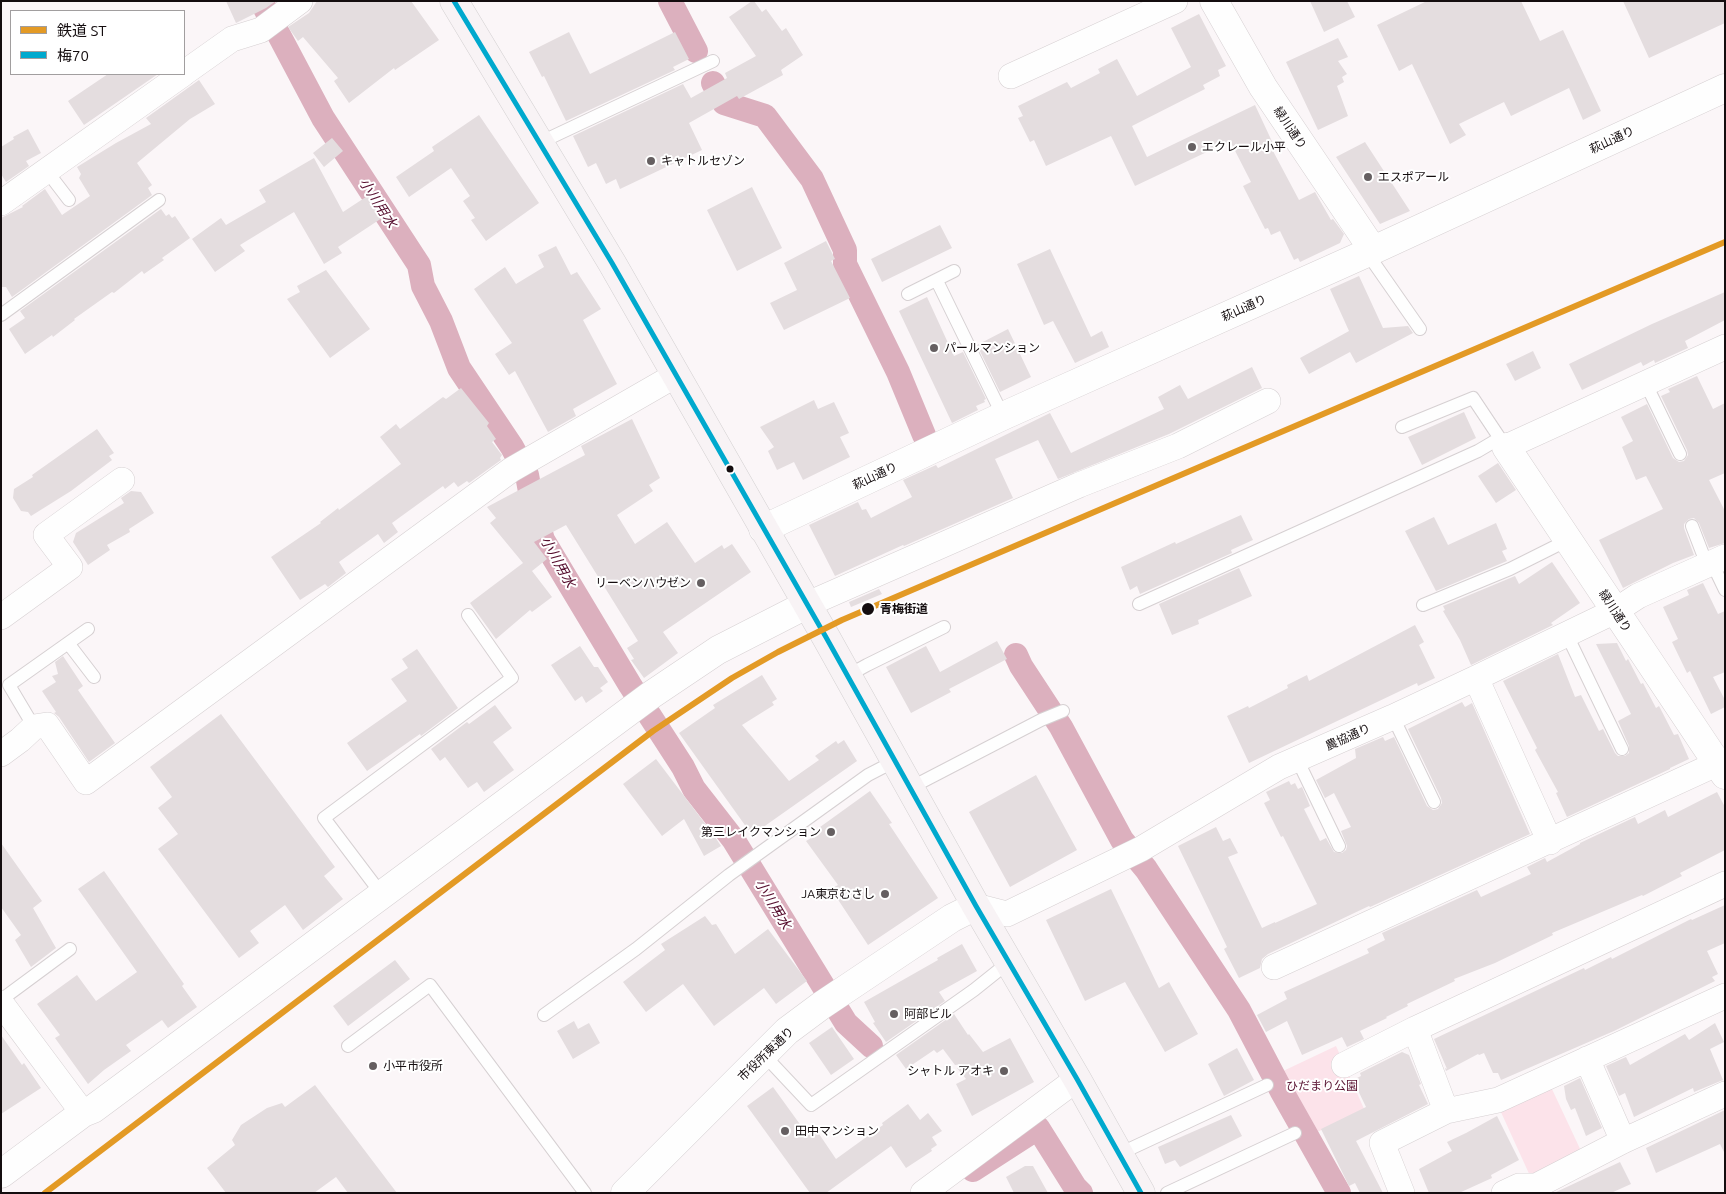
<!DOCTYPE html>
<html>
<head>
<meta charset="utf-8">
<style>
	body { margin:0 }
	#map { position:relative; width:1726px; height:1194px; overflow:hidden; background:#fbf6f8; font-family:Ubuntu,"Noto Sans JP",sans-serif }
	canvas { display:block }
	.frame { position:absolute; inset:0; border:2px solid #140d0f; pointer-events:none }
	.legend { position:absolute; left:10px; top:10px; width:175px; height:65px; box-sizing:border-box; background:#fff; border:1px solid #a19e9f; margin:0; padding:6px 9px; list-style:none; font-size:15px; color:#140d0f }
	.legend li { display:flex; align-items:center; gap:10px; height:25px }
	.legend b { width:25px; border:1px solid #a19e9f }
</style>
</head>
<body>
<div id="map">
<canvas width="1726" height="1194"></canvas>
<div class="frame"></div>
<ul class="legend">
<li><b style="height:6px;background:#e39a25"></b>鉄道 ST</li>
<li><b style="height:6px;background:#00a9ce"></b>梅70</li>
</ul>
</div>
<script>
const g = document.querySelector('canvas').getContext('2d');
g.lineJoin = 'round';
function fillPath(path, color) {
  g.fillStyle = color;
  g.fill(path, 'evenodd');
}
function strokePath(path, color, width, dash) {
  g.strokeStyle = color;
  g.lineWidth = width;
  g.lineCap = dash ? 'butt' : 'round';
  g.setLineDash(dash || []);
  g.stroke(path);
}
function write(font, color, halo, rows, align = 'center') {
  g.font = font + ' Ubuntu,"Noto Sans JP",sans-serif';
  g.lineWidth = 4;
  g.setLineDash([]);
  g.textBaseline = 'middle';
  g.strokeStyle = halo;
  g.fillStyle = color;
  for (const [text, x, y, turn = 0] of rows) {
    g.save();
    g.translate(x, y);
    g.rotate((+turn || 0) * Math.PI / 180);
    g.textAlign = isNaN(turn) ? turn : align;
    if (halo) g.strokeText(text, 0, 0);
    g.fillText(text, 0, 0);
    g.restore();
  }
}
fillPath(new Path2D(`
	M1336,1046L1365,1111L1317,1132L1281,1072Z
	M1551,1087L1582,1153L1531,1178L1500,1110Z`), '#fce3ea');
strokePath(new Path2D(`
	M261,1L323,118L419,265L423,286L441,321L459,368L512,447L527,475L531,497L543,540L630,685L683,767L694,789L733,839L846,1023L871,1046
	M670,1L696,51
	M713,83L724,103L765,116L812,179L845,250V264L898,372L924,435
	M1016,655L1021,666L1061,727L1122,840L1146,869L1239,1010L1281,1090L1339,1193
	M973,1170L1038,1128L1075,1187L1081,1193`), '#dcb0be', 24);
fillPath(new Path2D(`
	M226,1H276L266,8L236,23Z
	M317,1H411L439,40L395,70L394,68L349,103L334,81L338,78L303,37L298,41L288,27L309,13Z
	M752,1H754L762,12L766,9L782,31L786,28L803,55L781,70L783,75L739,99L737,96L689,123L702,150L620,189L616,179L606,184L596,163L588,167L573,136L683,84L691,98L727,78L725,73L756,56L729,17Z
	M1310,1H1347L1355,17L1324,32Z
	M1427,1H1521L1540,41L1563,30L1601,111L1583,120L1569,88L1511,116L1504,102L1459,124L1466,135L1450,144L1412,64L1399,71L1377,25Z
	M1623,1H1725V23L1649,58Z
	M1199,14L1226,66L1218,70L1220,76L1203,85L1205,89L1132,126L1147,157L1255,105L1276,150L1273,151L1299,200L1315,192L1331,220L1333,219L1344,234L1340,243L1300,262L1298,258L1294,260L1280,231L1271,235L1268,228L1265,229L1243,186L1251,182L1230,141L1135,186L1111,136L1046,166L1034,140L1030,142L1018,118L1023,116L1018,106L1067,82L1071,88L1100,73L1098,69L1117,59L1137,96L1191,67L1171,28Z
	M569,32L590,74L675,32L689,59L673,67L675,70L566,121L544,76L542,77L529,52Z
	M1338,38L1348,57L1338,61L1347,74L1342,77L1344,82L1337,86L1348,116L1318,130L1286,62Z
	M108,74H158L84,125L68,101Z
	M199,80L215,104L190,119L137,163L152,185L148,188L152,195L12,297L6,287H1V218L23,207L22,206L45,189L62,215L90,196L79,178L81,174L77,167L116,143L151,124L146,118Z
	M479,115L539,203L486,241L471,220L475,218L463,201L470,196L451,168L409,197L396,177L434,151L432,147Z
	M28,129L41,153L26,161L29,166L6,182L1,174V147L14,139L13,137Z
	M332,138L343,151L324,167L313,153Z
	M1365,142L1410,211L1380,224L1336,157Z
	M314,158L343,212L375,191L390,210L381,216L382,218L338,247L342,253L324,264L294,212L240,245L245,251L215,272L192,239L221,218L226,225L266,202L259,190Z
	M752,187L782,248L737,271L707,210Z
	M161,209L166,216L169,214L172,218L175,216L190,238L162,258L164,260L144,274L142,271L114,293L112,292L74,319L75,320L53,337L52,335L25,354L9,329L25,318L20,311Z
	M940,225L952,248L882,282L871,259Z
	M826,241L835,259L831,261L850,298L784,330L770,303L797,290L784,263Z
	M556,246L571,275L577,272L601,309L583,320L617,384L573,409L576,416L548,432L515,371L509,375L495,354L512,343L474,289L505,267L516,284L544,267L538,255Z
	M1050,249L1091,337L1102,331L1109,347L1075,363L1053,321L1044,325L1017,264Z
	M326,270L370,329L330,358L287,299L300,292L297,286Z
	M1359,276L1383,328L1408,326L1413,333L1356,363L1350,352L1309,374L1300,358L1349,331L1330,289Z
	M1725,292V320L1685,341L1688,348L1655,363L1654,360L1643,366L1641,362L1582,390L1569,364L1652,324Z
	M927,297L954,356L963,352L986,399L984,400L985,402L976,406L978,410L952,423L899,311Z
	M1008,329L1031,377L1000,392L977,345Z
	M1533,351L1541,368L1515,381L1506,364Z
	M1252,367L1262,388L1169,434L1058,479L1038,440L995,459L1013,498L904,546L903,545L835,576L809,525L858,502L862,510L866,509L871,518L912,497L903,480L936,465L938,468L1050,413L1071,453L1164,409L1158,397L1180,385L1188,399Z
	M1697,376L1713,409L1725,403V473L1709,480L1725,511V543L1709,548L1699,523L1694,518L1689,519L1684,524V528L1694,555L1673,563L1623,588L1599,540L1663,509L1646,476L1636,480L1622,447L1633,441L1621,417L1647,404L1673,458L1679,462L1684,461L1688,455L1687,450L1661,396L1670,392L1668,389Z
	M461,388L489,423L487,426L496,439L492,442L502,455L500,458L501,460L469,483L467,481L458,487L454,482L445,489L443,486L392,523L398,532L384,543L378,534L339,562L346,573L328,587L325,584L300,600L271,557L321,523L320,522L338,508L339,510L401,464L380,437L396,424L400,429L443,397L446,399Z
	M814,400L818,409L834,402L849,433L840,437L850,457L803,480L794,462L777,470L768,451L774,447L760,427Z
	M1464,412L1476,438L1422,465L1408,437Z
	M632,419L660,478L649,485L653,491L617,515L635,544L667,522L695,563L722,545L724,549L732,544L751,572L663,632L678,653L644,678L631,660L634,659L627,648L638,641L566,525L534,542L547,559L532,571L552,597L532,612L530,610L496,639L470,603L523,563L490,523L496,518L487,507L585,455L581,446Z
	M97,429L114,453L109,456L112,460L71,491L31,516L28,512L21,511L13,498L14,489L33,477L32,475Z
	M1498,463L1516,490L1496,503L1478,476Z
	M131,491L141,492L154,513L129,529L130,532L107,545L110,550L88,565L73,542L76,533L124,503L121,498Z
	M1241,515L1253,540L1231,550L1232,553L1140,594L1137,586L1130,590L1121,567L1175,542L1176,544Z
	M1434,517L1448,545L1496,523L1507,549L1502,551L1507,561L1436,591L1405,531Z
	M1552,562L1580,603L1551,623L1553,625L1471,665L1460,640L1443,611L1445,610L1443,606L1515,576L1519,584Z
	M1239,568L1252,596L1198,620L1199,624L1172,635L1159,604Z
	M1703,583L1718,614L1725,611V672L1713,677L1725,700V707L1711,714L1690,671L1687,673L1672,642L1678,639L1663,607L1689,595L1687,590Z
	M879,589L882,594L851,607L849,602Z
	M1415,625L1424,642L1419,645L1435,678L1418,686L1417,683L1249,763L1227,716L1248,706L1249,708L1288,688L1287,685L1307,675L1309,681Z
	M997,641L1007,659L949,689L951,692L911,713L886,667L926,646L940,672Z
	M1617,643L1626,661L1628,659L1641,684L1643,683L1656,708L1659,706L1674,735L1678,734L1689,759L1670,768V769L1567,817L1556,793L1558,792L1535,750L1537,748L1503,681L1558,654L1575,697L1581,695L1599,731L1603,729L1615,753L1618,756H1625L1629,753V746L1618,721L1631,714L1596,644Z
	M580,646L594,667H598L608,682L600,688L603,691L586,703L582,696L575,701L551,665Z
	M417,649L458,708L421,736L420,734L367,771L347,743L407,701L391,679L408,668L402,659Z
	M63,656L83,686L78,690L115,743L89,762L59,717L54,713L56,712L42,691L56,682L52,676L58,674L55,662Z
	M762,675L777,699L772,702L774,705L742,725L789,781L819,760L815,756L836,741L838,744L844,740L857,761L752,835L679,733L715,708L713,705Z
	M1462,702L1465,707L1472,703L1530,834L1370,907L1369,906L1268,954L1262,959L1260,968L1239,978L1224,949L1227,947L1178,846L1216,827L1223,841L1230,838L1238,853L1228,857L1262,928L1275,922V923L1317,904L1283,836L1281,837L1264,803L1270,800L1266,792L1289,781L1291,785L1295,783L1298,789L1302,787L1310,806L1304,809L1320,841L1326,838L1334,852L1342,853L1346,850L1347,846L1341,831L1351,827L1334,793L1325,798L1316,780L1356,758L1355,749L1383,737L1385,741L1394,737L1427,806L1433,810L1438,809L1442,803L1441,798L1408,729Z
	M495,705L512,728L493,742L514,770L484,792L477,782L468,788L445,757L440,761L431,749L467,722L469,724Z
	M221,714L335,867L324,876L343,899L303,930L285,905L250,931L259,943L239,958L158,849L178,834L158,808L172,797L150,767Z
	M656,759L713,834L721,846L704,856L684,819L662,836L623,784Z
	M1036,775L1077,850L1010,887L969,812Z
	M870,791L892,823L889,824L938,898L868,945L831,889L838,885L806,841L811,838L809,835Z
	M1717,792L1725,807V850L1680,873L1682,876L1643,896L1642,895L1552,933L1553,935L1495,963L1454,979L1455,981L1407,1004L1408,1006L1386,1017L1387,1018L1360,1031L1364,1039L1347,1047L1342,1037L1302,1055L1287,1021L1266,1032L1257,1015L1287,999L1284,992L1369,953L1367,949L1385,940L1382,933L1477,890L1481,897L1531,874L1527,867L1545,858L1547,862L1580,844V843L1635,817L1638,824L1665,810L1668,817Z
	M1,843L42,901L33,908L56,948L31,967L15,940L21,935L1,907Z
	M104,871L184,984L182,986L197,1007L168,1028L162,1020L126,1045L131,1051L104,1070L88,1084L55,1038L60,1035L37,1004L77,975L96,1001L137,972L78,889Z
	M1111,889L1159,988L1169,982L1198,1034L1165,1052L1125,982L1085,1001L1046,920Z
	M1725,905V943L1707,951L1718,974L1712,977L1715,981L1614,1031L1501,1080L1498,1073H1493L1484,1053L1479,1055L1478,1054L1446,1071L1445,1068L1447,1069L1434,1039L1584,968L1585,970L1611,957L1612,959L1691,919L1692,920Z
	M705,916L712,925L716,924L735,954L768,929L807,981L776,1004L764,988L714,1026L683,984L646,1012L623,982L665,950L661,944Z
	M962,944L977,971L939,992L945,1001L886,1042L873,1023L875,1022L864,1002L938,960L937,958Z
	M395,960L410,979L348,1026L333,1006Z
	M954,1014L968,1035L969,1034L983,1052L1010,1038L1034,1082L972,1116L956,1084L966,1079L957,1068L963,1064L955,1065L943,1049L937,1053L934,1050L906,1069L896,1055Z
	M574,1021L578,1029L589,1023L600,1043L573,1059L557,1031Z
	M1715,1023L1724,1042L1710,1049L1723,1080L1694,1092L1693,1088L1634,1117L1625,1093L1619,1096L1606,1066L1626,1057L1630,1065L1685,1034L1689,1040Z
	M832,1027L854,1059L831,1075L809,1043Z
	M1,1035L22,1065L24,1063L41,1088L1,1114Z
	M1237,1048L1254,1080L1224,1096L1208,1064Z
	M1402,1052L1409,1055L1421,1084L1419,1085L1428,1104L1356,1141L1383,1193H1360L1355,1183L1349,1186L1321,1129L1366,1107L1353,1080L1361,1076L1360,1073Z
	M1580,1078L1602,1128L1586,1136L1575,1108L1571,1110L1566,1099L1564,1086Z
	M315,1085L397,1193H348L336,1177L314,1193H226L207,1168L235,1145L232,1140L241,1125L267,1108L282,1103L285,1107Z
	M773,1087L807,1134L815,1128L836,1159L883,1125L882,1123L908,1104L920,1120L928,1113L942,1131L932,1137L937,1145L931,1149L932,1151L906,1168L891,1146L826,1193H810L747,1106Z
	M1725,1110V1154L1720,1144L1656,1173L1646,1148Z
	M1231,1115L1242,1136L1180,1167L1175,1160L1165,1164L1158,1147Z
	M1497,1116L1519,1160L1491,1175L1492,1178L1459,1193H1429L1419,1169L1452,1151L1447,1142L1466,1133Z
	M1620,1162L1631,1184L1611,1193H1554Z
	M1025,1166H1033L1048,1193H1014L1006,1177Z`), '#e4dddf');
const lane = new Path2D(`
	M539,143L713,61
	M46,170L69,200
	M1367,253L1420,329
	M937,281L1003,416
	M908,294L954,271
	M1,315L159,200
	M1646,384L1680,454
	M1402,427L1473,398L1503,443
	M1692,526L1707,565
	M1712,563L1725,590
	M1139,604L1478,451L1500,438
	M1423,605L1510,569L1568,540
	M1567,635L1622,749
	M68,643L94,677
	M847,676L867,665L944,627
	M1393,717L1434,802
	M34,727L9,685L88,629
	M1297,759L1339,846
	M910,788L1041,720L1063,711
	M383,896L324,818L512,678L468,615
	M1,1000L70,949
	M544,1015L636,949L729,875L868,775L895,761
	M348,1046L430,985L585,1193
	M764,1055L811,1105L974,990L1009,962
	M1119,1154L1267,1085
	M1167,1193L1295,1133`);
const street = new Path2D(`
	M184,73L232,39L261,30L300,1
	M1011,76L1175,1
	M1,203L183,74
	M1506,447L1725,347
	M806,605L1079,485L1178,446L1268,401
	M1,617L70,567L46,535L122,480
	M1476,678L1550,842
	M1,754L20,740L34,727L47,725L86,782L511,470L676,375
	M976,906L1007,914L1141,849L1279,767L1393,717L1476,678L1615,611L1638,596L1725,557
	M1274,967L1725,760
	M1,1003L83,1113
	M1415,1029L1446,1111
	M1587,1059L1623,1141
	M1344,1065L1415,1029L1725,884
	M923,1193L1077,1079
	M1402,1193L1382,1143L1446,1111L1498,1100L1725,996
	M1504,1193L1519,1186H1536L1623,1141L1725,1094`);
const secondary = new Path2D(`
	M1214,1L1263,87L1373,250
	M1506,447L1725,775
	M763,529L1003,416L1367,253L1725,88
	M1,1174L83,1113L93,1109L651,695L718,650L806,605
	M625,1193L787,1031L822,1005L952,918L976,906`);
const primary = new Path2D(`
	M454,1L612,263L827,639L976,906L1077,1079L1141,1193`);
strokePath(lane, '#d6d0d2', 14);
strokePath(street, '#d6d0d2', 26);
strokePath(secondary, '#d6d0d2', 29);
strokePath(primary, '#d3d0d1', 29);
strokePath(lane, '#fefefe', 12);
strokePath(street, '#fefefe', 25);
strokePath(secondary, '#fefefe', 28);
strokePath(primary, '#f8f3f5', 28);
strokePath(new Path2D(`
	M454,1L612,263L827,639L976,906L1077,1079L1141,1193`), '#00a9ce', 5);
strokePath(new Path2D(`
	M45,1193L653,731L732,678L778,652L842,620L1725,242`), '#e39a25', 6);
for (const [x, y, r, color] of [
	[1192,147,5,"#655f61"],
	[651,161,5,"#655f61"],
	[1368,177,5,"#655f61"],
	[934,348,5,"#655f61"],
	[730,469,4.5,"#140d0f"],
	[701,583,5,"#655f61"],
	[868,609,7,"#140d0f"],
	[831,832,5,"#655f61"],
	[885,894,5,"#655f61"],
	[894,1014,5,"#655f61"],
	[373,1066,5,"#655f61"],
	[1004,1071,5,"#655f61"],
	[785,1131,5,"#655f61"]
]) {
  const dot = new Path2D();
  dot.arc(x, y, r, 0, 2 * Math.PI);
  g.fillStyle = color;
  g.fill(dot);
  strokePath(dot, '#fff', 2);
}
write('12px', '#140d0f', '#fff', [
	["緑川通り",1290,128,56],
	["萩山通り",1612,140,-25],
	["萩山通り",1244,308,-24],
	["萩山通り",875,476,-25],
	["緑川通り",1615,611,57],
	["農協通り",1348,737,-24],
	["市役所東通り",766,1054,-44]
]);
write('12px', '#140d0f', '#fff', [
	["エクレール小平",1202,147],
	["キャトルセゾン",661,161],
	["エスポアール",1378,177],
	["パールマンション",944,348],
	["リーベンハウゼン",691,583,"right"],
	["第三レイクマンション",821,832,"right"],
	["JA東京むさし",875,894,"right"],
	["阿部ビル",904,1014],
	["小平市役所",383,1066],
	["シャトル アオキ",994,1071,"right"],
	["田中マンション",795,1131]
], 'left');
write('bold 12px', '#140d0f', '#fff', [
	["青梅街道",880,609]
], 'left');
write('12px', '#57102f', '#fff', [
	["ひだまり公園",1322,1086]
]);
write('italic 14px', '#560e2e', '#fff', [
	["小川用水",378,203,57],
	["小川用水",558,562,61],
	["小川用水",773,904,59]
]);
</script>
</body>
</html>
